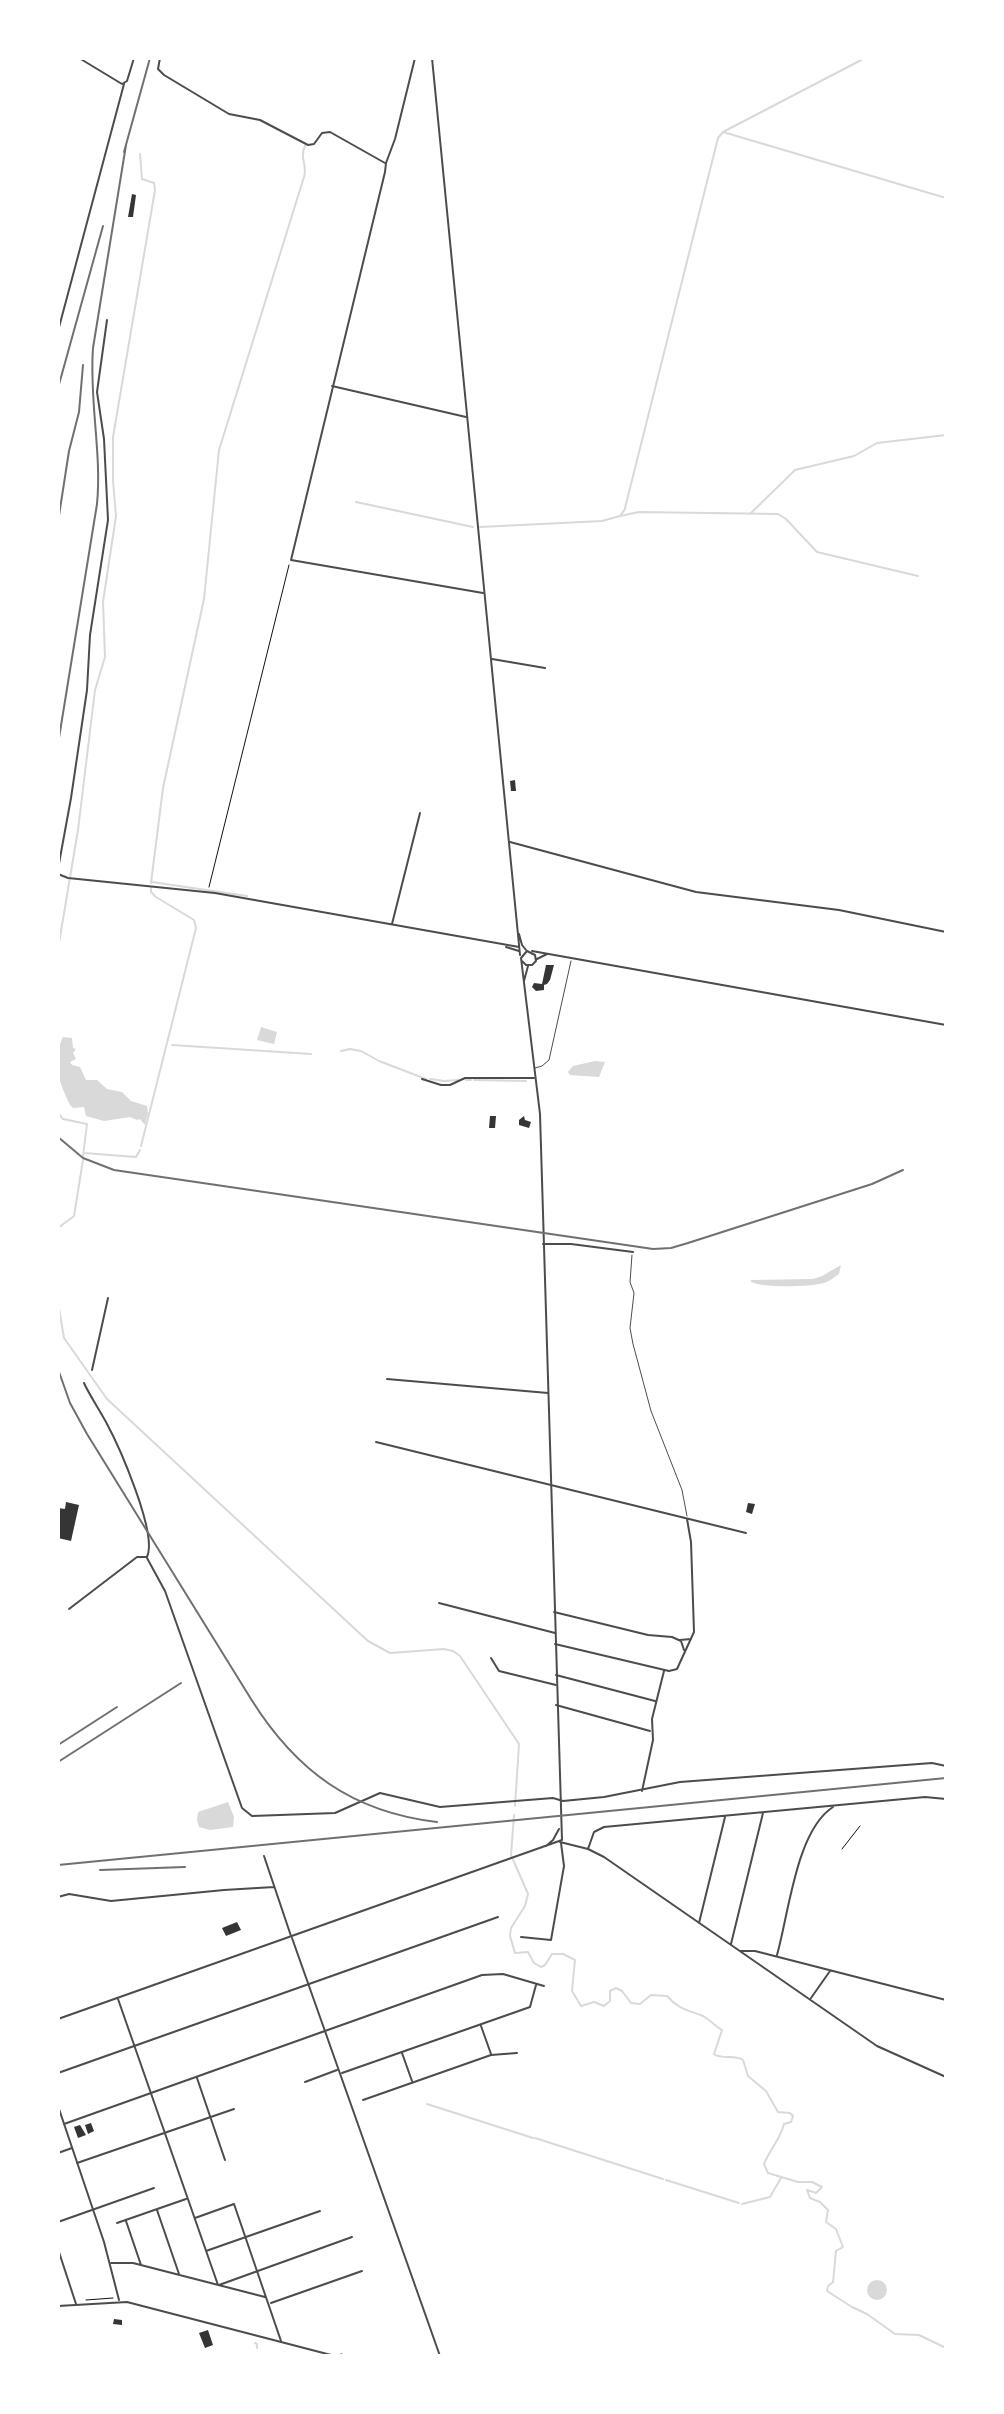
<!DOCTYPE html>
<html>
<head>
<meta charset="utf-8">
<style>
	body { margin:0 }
	#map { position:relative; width:1004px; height:2414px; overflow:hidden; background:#fff; font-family:"Roboto Condensed",sans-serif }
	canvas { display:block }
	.frame { position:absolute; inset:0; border:60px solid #fff; pointer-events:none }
</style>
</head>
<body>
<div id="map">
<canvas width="1004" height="2414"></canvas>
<div class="frame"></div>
</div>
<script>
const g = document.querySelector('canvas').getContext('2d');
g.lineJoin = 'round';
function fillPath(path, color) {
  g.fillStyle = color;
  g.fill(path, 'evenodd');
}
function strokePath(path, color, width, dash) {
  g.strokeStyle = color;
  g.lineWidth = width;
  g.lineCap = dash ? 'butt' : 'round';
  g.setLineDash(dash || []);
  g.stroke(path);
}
fillPath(new Path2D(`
	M261,1027L277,1032L274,1044L257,1040Z
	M63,1037L72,1038L73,1048L76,1049L73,1053L76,1059L70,1062L72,1065L80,1067L86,1080H97L107,1089L122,1092L131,1101L147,1106L148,1113L145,1125L140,1119L137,1120L130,1117L104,1121L86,1116L84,1107L73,1108L70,1105C58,1079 51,1061 63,1037Z
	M595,1061L605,1062L599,1077L570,1075L568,1072L573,1066Z
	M841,1265L839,1274C834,1277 830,1281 824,1283C809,1287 764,1288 751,1282V1280L813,1279L822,1276Z
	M228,1802L234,1817L233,1827L210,1830L199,1827L197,1820L198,1812Z
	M867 2290a10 10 0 1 1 20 0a10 10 0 1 1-20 0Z`), '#d9d9d9');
strokePath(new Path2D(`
	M723,132L946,198
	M356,502L473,527
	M625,508L718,138L723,132L865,58
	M750,514L795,470L854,456L877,443L946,435
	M620,516L639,512L778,514L786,519L817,552L918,576
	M480,527L602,521L620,516L625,509
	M152,882L247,896
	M151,883L163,788L204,599L219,450L304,177C308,164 299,160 305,146
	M58,949L78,830L95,690L105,657L103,602L116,516L113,481V437L155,190L154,183L142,179L140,154
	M172,1045L311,1054
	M341,1051L350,1049L361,1051L379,1061L426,1079
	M430,1079L444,1081L458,1080
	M466,1080H471
	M474,1080L526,1081
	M58,1113L63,1119L87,1124L83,1156
	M141,1146L196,928L194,920L156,897L151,892V888
	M84,1153L136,1157L140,1150
	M58,1228L74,1216L83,1160
	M58,1302L64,1338L107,1399L368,1641L390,1653L444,1649L453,1651L460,1656L519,1744L515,1806
	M514,1815L511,1855L528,1894L525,1906L511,1928L510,1936L515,1953L528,1952L534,1963L541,1967L545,1965L552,1954H563L575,1960L572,1991L581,2006L594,2002L604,2006L610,2001V1991L616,1988L622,1991L631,2003L640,2004L651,1995L667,1996C678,2009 688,2010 703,2016C710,2020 715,2026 722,2030L714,2054C722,2060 734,2054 743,2060L748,2076L766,2091L778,2112L790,2113L793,2116L791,2122L784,2124C780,2140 770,2149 764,2164L768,2173L798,2182H812L822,2187L816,2193L807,2190L810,2198L820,2202L828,2210L826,2222L836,2229L843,2247L836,2251L833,2282L828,2286L827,2291L852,2307L867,2314L895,2334L919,2335L946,2348
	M427,2104L533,2138
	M535,2138L663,2179
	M666,2180L739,2203
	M742,2204L770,2197L781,2178
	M255,2343L257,2344V2348`), '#d9d9d9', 2);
fillPath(new Path2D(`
	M132,194L136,195L133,217H128Z
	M515,780L516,791H511L510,781Z
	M546,965H554L550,980L547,984L544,985V990L536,991L532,987L534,983L542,984Z
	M490,1116H496L495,1128H489Z
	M524,1116L525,1120L531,1122L529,1128L519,1125V1120Z
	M66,1502L79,1505L71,1541L58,1538V1508L65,1509Z
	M748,1503L755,1504L752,1514L746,1512Z
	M237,1922L241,1930L226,1936L222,1928Z
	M91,2123L94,2131L88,2134L85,2125Z
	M80,2125L86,2135L78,2138L74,2127Z
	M114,2319L122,2320V2325L113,2324Z
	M208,2330L213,2345L205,2348L199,2333Z`), '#353535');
strokePath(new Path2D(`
	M209,887L289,565
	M842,1849L860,1826
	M86,2300L113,2298
	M341,2354L349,2356`), '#111', 1);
strokePath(new Path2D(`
	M535,1068L542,1066L549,1060L571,961
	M632,1255L630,1282L634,1293L630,1328L633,1344L651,1411L682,1490L687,1516`), '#4c4c4c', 1);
strokePath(new Path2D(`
	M79,58L122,84L127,81L134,58
	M160,58L158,69L164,75L229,114L260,120L308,145L314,144L322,133L330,132L385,163
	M415,58L395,139L386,163L385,172L291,560L483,593
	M58,331L124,84
	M332,386L466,417
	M492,659L545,668
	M510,842L696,892L839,910L946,932
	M58,869L71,798L87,690L90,635L108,520L104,439L97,392L107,320
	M58,874L68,878L215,893L519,947
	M392,924L420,813
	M506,947L519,951
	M422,1079L441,1085H450L465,1078H534
	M543,1244H571L633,1252
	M92,1370L108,1298
	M387,1379L548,1393
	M84,1383C90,1396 99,1409 106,1422C119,1446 158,1534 147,1557
	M376,1442L746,1533
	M147,1558L165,1591L242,1808L252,1816L335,1813L380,1793L440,1807L553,1798L563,1801L604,1797L680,1782L932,1763L946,1766
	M439,1603L555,1633
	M69,1609L137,1557H146
	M554,1612L648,1635L672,1637L681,1641L684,1650
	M680,1640L691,1639
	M555,1644L669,1671L677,1669L694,1632L691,1542L687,1519
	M491,1658L499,1671L556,1685
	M556,1675L655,1701
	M556,1705L650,1731
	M642,1791L653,1740L652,1719L664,1671
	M560,1842L588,1849L604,1857L877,2046L946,2077
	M588,1849L594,1832L604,1827L925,1797L946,1799
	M264,1856L291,1936
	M58,1897L69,1894L111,1901L224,1890L274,1887
	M699,1923L725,1817
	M521,1937L551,1940L564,1866L561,1843
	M731,1944L763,1813
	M740,1951H755L946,2000
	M777,1955C789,1913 796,1831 833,1807
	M811,1998L830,1971
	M118,1999L218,2285
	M481,2026L491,2054
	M402,2053L412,2081
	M58,2073L498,1917
	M342,2073L530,2007L536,1985
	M197,2078L225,2160
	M305,2082L337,2070
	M363,2100L491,2055L517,2053
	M64,2124L482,1975L503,1974L544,1986
	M58,2153L72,2148
	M77,2163L234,2109
	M157,2210L179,2274
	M195,2218L234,2204L281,2341
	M126,2221L141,2265
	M58,2222L154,2188
	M117,2223L186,2199
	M58,2249L76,2304
	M206,2251L320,2211
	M111,2263H133L265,2297
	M219,2285L352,2237
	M271,2303L362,2271`), '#4c4c4c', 2);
strokePath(new Path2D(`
	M432,58L520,955
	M519,934L522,945L526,950
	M532,951L946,1025
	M537,959L547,954
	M524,981L528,966
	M546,1846L553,1840L559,1829
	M292,1938L440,2356
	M58,2019L562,1840L540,1114L521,958L527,951L535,955L536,961L532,965H526L522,961
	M58,2106L104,2242L119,2300
	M58,2306L127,2302L335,2356`), '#4c4c4c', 2);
strokePath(new Path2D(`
	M124,152L150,58
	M58,388L103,226
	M58,522L69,451L79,412L83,365
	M58,744L97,504C102,453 89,400 93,348L126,145
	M58,1137L83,1158L114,1170L653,1249L671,1248L688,1243L872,1184L903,1170
	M58,1369L70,1403L87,1434L251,1699C296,1771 352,1812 437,1822
	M58,1745L117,1707
	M58,1762L181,1683
	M58,1865L946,1778
	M100,1870L185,1867`), '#707070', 2);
</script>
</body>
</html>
